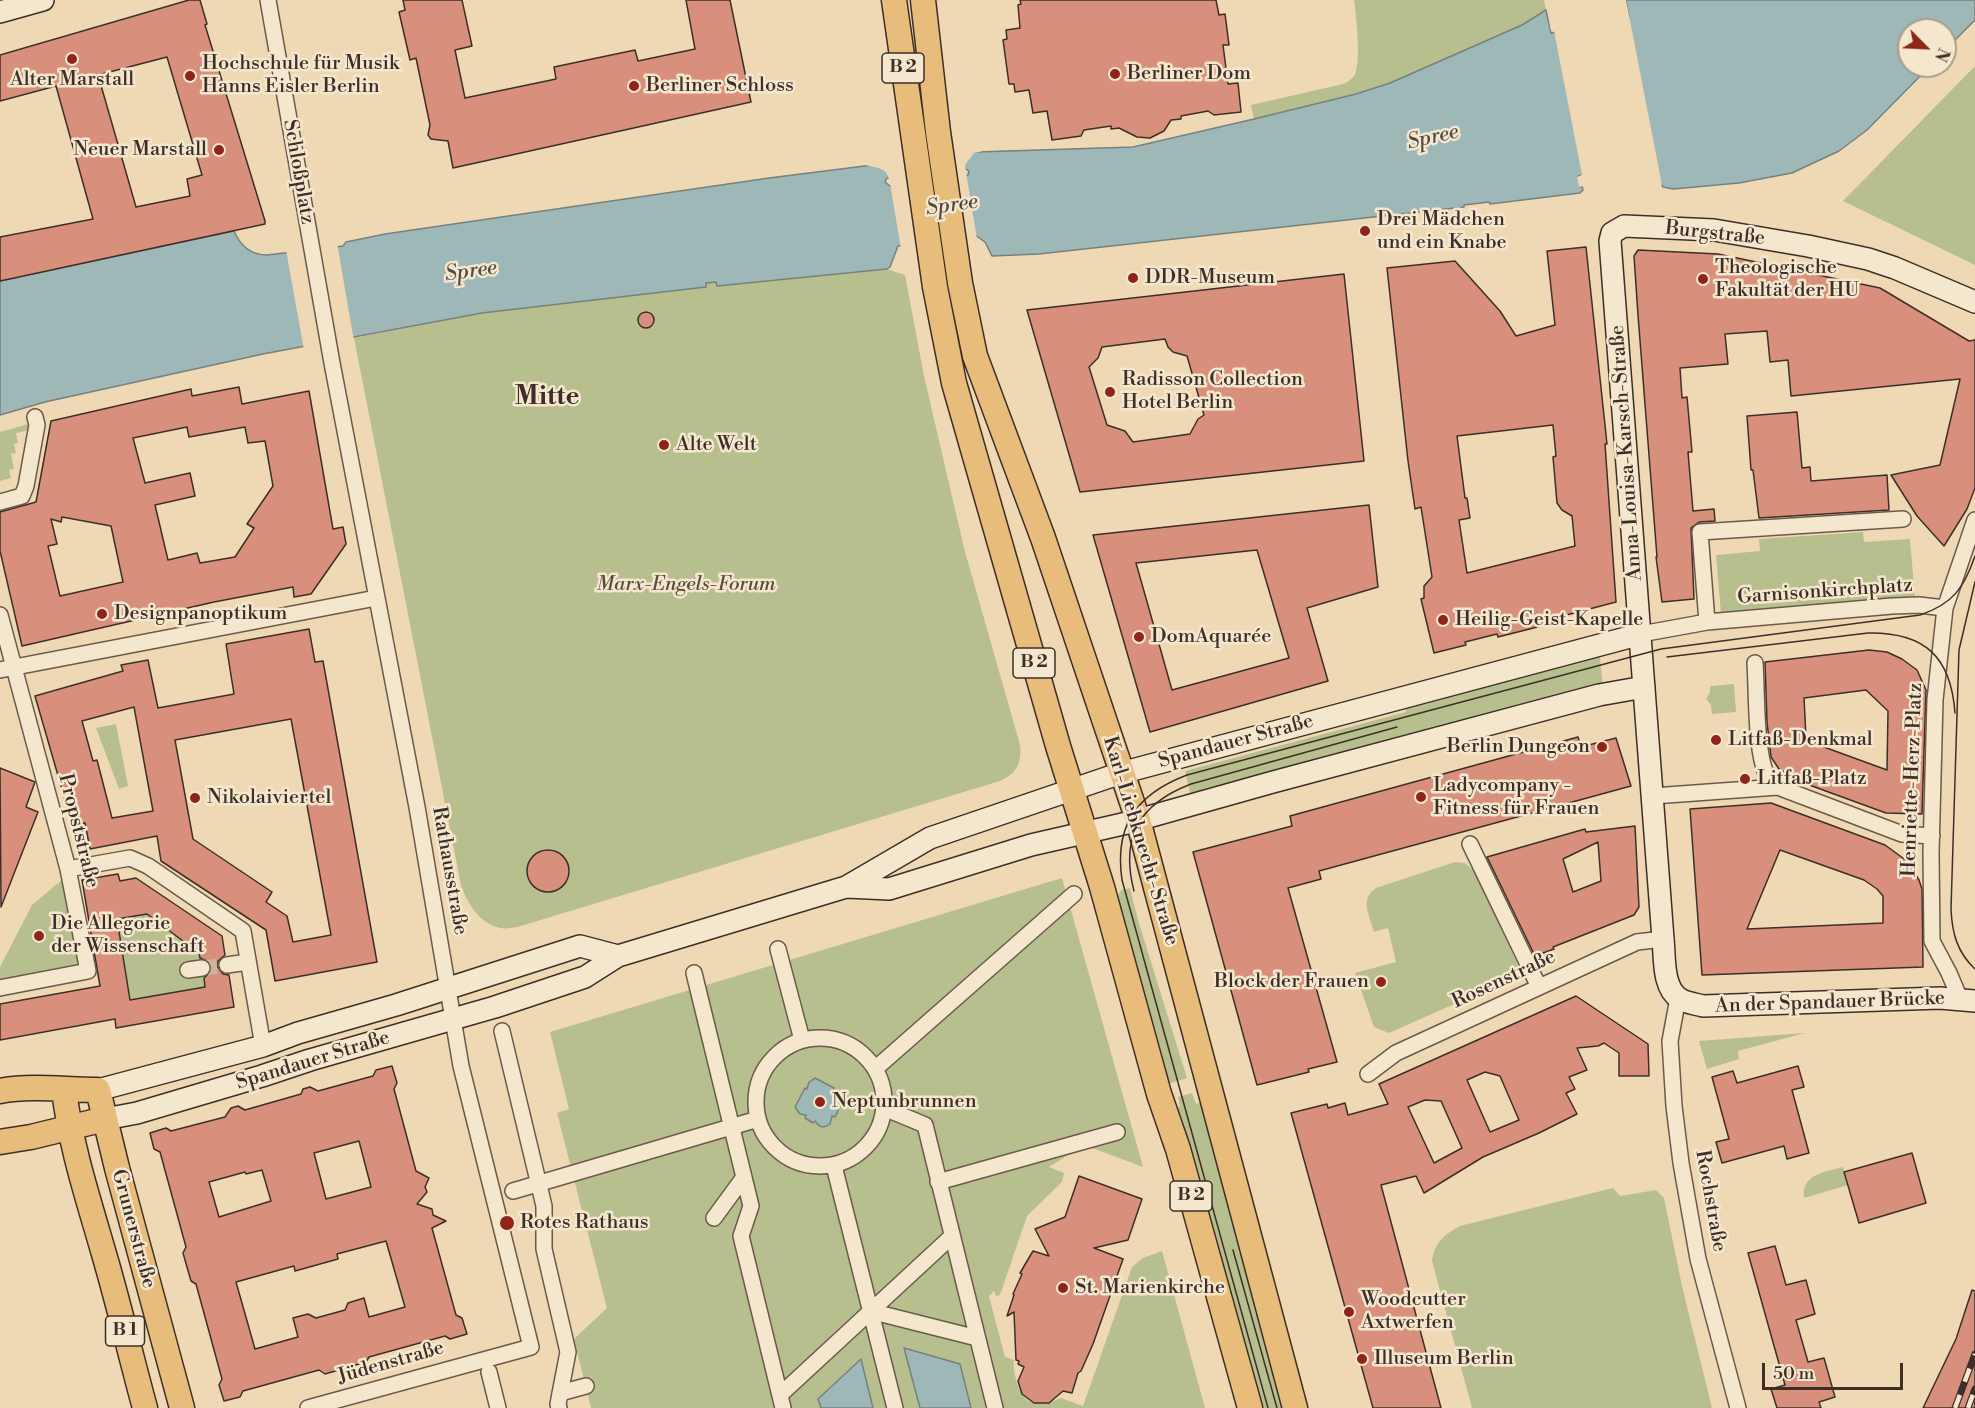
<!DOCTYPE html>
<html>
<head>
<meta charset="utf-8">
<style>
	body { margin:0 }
	#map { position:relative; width:1975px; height:1408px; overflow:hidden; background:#efd9b4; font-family:"Libre Bodoni",serif }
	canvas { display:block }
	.north { position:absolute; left:1897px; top:18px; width:60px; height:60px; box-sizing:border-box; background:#f5e6ce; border:2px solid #ab9d8c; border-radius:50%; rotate:114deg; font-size:16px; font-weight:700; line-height:24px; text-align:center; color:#3d2f28 }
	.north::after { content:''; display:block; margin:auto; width:21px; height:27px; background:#8f2418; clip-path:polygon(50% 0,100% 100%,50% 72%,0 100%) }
	.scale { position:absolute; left:1762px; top:1363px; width:141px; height:27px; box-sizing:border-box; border:3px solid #3d2f28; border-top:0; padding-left:8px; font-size:18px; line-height:21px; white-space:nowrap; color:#3d2f28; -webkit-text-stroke:4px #f5e6ce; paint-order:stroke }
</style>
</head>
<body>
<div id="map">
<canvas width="1975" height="1408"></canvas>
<div class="north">N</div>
<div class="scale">50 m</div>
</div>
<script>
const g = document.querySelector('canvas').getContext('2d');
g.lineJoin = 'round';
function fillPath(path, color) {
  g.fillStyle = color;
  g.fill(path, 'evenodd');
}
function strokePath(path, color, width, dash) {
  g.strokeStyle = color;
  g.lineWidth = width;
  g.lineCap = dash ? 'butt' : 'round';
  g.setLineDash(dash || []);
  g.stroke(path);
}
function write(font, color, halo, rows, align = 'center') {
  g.font = font + ' "Libre Bodoni",serif';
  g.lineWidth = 5;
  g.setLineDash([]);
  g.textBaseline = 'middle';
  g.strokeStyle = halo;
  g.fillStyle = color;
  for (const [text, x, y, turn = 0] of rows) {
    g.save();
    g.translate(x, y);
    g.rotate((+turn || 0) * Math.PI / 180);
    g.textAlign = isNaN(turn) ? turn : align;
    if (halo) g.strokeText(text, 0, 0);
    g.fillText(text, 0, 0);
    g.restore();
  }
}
fillPath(new Path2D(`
	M1354,0H1544L1546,10L1522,25L1390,83L1356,94L1254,119L1251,105L1343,84C1347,82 1351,80 1354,76C1362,63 1356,16 1354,0Z
	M1975,66V265L1843,201Z
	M887,269L905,275L924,376L964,548L1020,745C1022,763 1017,773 1000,781L534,922C526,924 519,927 511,928C485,932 468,906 461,885L354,338L482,313L705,287V283L717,282V286Z
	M32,423L30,430L16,433L18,443L14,444L16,453L11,454L14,469L9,470L11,478L0,481V432Z
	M1863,532L1864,542L1910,539L1915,599L1721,614L1716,555L1760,551L1759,539Z
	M1599,650L1603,685L1191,797L1185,771L1406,712L1404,702Z
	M1734,684L1736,712L1712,714L1711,705L1706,699L1710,692V686Z
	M116,724L128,786L119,789L96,728Z
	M1455,862L1465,863L1474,871L1522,974L1389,1033L1374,1027L1355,973L1396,962L1388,928L1374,932C1370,916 1359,899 1376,888Z
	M1062,878L1143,1167L1084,1145L1049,1167L1064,1173L1062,1182L1027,1216L1000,1295L996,1296L994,1291L989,1296L1005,1357L1014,1360C1013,1367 1014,1372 1016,1379C1022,1406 1037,1408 1061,1398L1083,1406L1132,1267L1143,1258L1162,1251L1205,1408H591L574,1339L607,1308L557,1113L569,1109L550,1032Z
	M63,879L78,964L0,980V967L32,905Z
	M1130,888L1138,920L1187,1078L1165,1085L1114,898L1119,894L1121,890Z
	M147,914L199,953L205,987L130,1000L117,919Z
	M1805,1033L1738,1051L1739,1059L1707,1069L1699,1041Z
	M1192,1093L1196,1104L1204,1101L1208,1120L1210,1137L1285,1408H1258L1173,1109L1180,1106L1178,1097Z
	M1843,1167L1848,1185L1804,1198C1801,1174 1825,1172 1843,1167Z
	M1613,1188L1620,1196L1656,1190L1664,1198L1682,1286L1712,1408H1472L1432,1261C1434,1243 1445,1234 1460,1226Z`), '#b8bf8e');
const water = new Path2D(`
	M1626,0H1975V20L1945,50V30H1909V66H1930L1867,130L1839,151L1792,173L1739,183L1673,189L1663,187L1659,179L1656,160L1578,176L1580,187L1582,186L1583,190L1580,193L1490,204L1489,202L1464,205V207L1039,254L992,256L985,242L975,235L898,246L890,267L887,269L717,286L716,282L706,283V287L482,313L263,354L45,402L0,415V281L234,231C240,245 250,255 267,255L343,246L346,242L385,234L769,178L976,152L1133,147L1254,119L1356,94L1390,83L1522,25L1546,10L1551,33L1629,17ZM964,168L969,171L968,175L965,176L890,186L885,182L887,178Z
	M815,1078L834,1088L833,1090L840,1091L844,1098L835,1117L832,1116L830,1124C824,1129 819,1127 815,1121L813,1123L805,1118L806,1115L800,1114L795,1107L805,1088L807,1089L809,1082Z
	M904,1348L960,1364L971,1408H920Z
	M861,1359L873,1408H821L818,1399Z`);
fillPath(water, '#9db8b7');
strokePath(water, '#77817e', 1.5);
fillPath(new Path2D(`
	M1623,0H1626L1662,185H1659L1656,180L1654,164L1581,179L1582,184L1585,186V192L1584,186L1579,187L1577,177L1582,175L1554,31H1551L1549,20L1551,19L1553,29L1626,15Z
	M944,143L964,144L977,149H992L974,153L965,165L966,172L890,181L886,172L879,168L865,165L882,154L919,145Z
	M966,172L977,239L901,249L890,183Z
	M337,243L354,341L304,350L286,250Z`), '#efd9b4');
const building = new Path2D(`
	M189,0H200L207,24L205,25L265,221V224L0,281V237L93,219L56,86L0,101V55ZM167,57L202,175L187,179L190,196L136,207L98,75Z
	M403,0H462L472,46L455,50L465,98L556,79L554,67L635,50L638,61L695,49L686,0H730L751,102L453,168L448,141L431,139L428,135L430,125L416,58L410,60L399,12L405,10Z
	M1020,0H1216L1219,15L1225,14L1229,45H1223L1228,84L1238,83L1241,112L1214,115L1208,111L1181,116V119L1171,120L1164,131L1150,138L1137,137L1119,128L1111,129V126L1084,130L1081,136L1052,140L1047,111L1033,113L1029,90L1015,92L1014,84H1009L1003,40L1007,39L1006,30L1020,28L1018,5L1021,4Z
	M1586,247L1607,444H1605L1616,602L1559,617L1561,621L1498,637L1497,634L1465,642L1466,645L1434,653L1421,599L1424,598V586L1432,577L1421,507L1415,509L1408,461L1387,268L1455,261L1500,311L1516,336L1555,325L1547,251ZM1553,425L1556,456L1553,457L1557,503L1562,510L1572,516L1575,546L1467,573L1459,520L1470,518L1467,498H1465L1457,436Z
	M1638,250L1718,254L1880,288L1969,341L1975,340V488L1967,509L1944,546L1917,516L1891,475L1940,465L1960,379L1791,396L1788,360L1770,362L1767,331L1725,334L1728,364L1680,368L1682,398L1687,397L1692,452H1688L1693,511L1714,509L1715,521L1699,522L1691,528L1694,599L1662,602L1656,557H1657L1638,315L1634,256Z
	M1344,274L1364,461L1080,492L1027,310ZM1165,339L1168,347L1173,352L1187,356L1204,415L1198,419L1190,434L1133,442L1125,431L1107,425L1089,367L1098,358L1102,347Z
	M638 320a8 8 0 1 1 16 0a8 8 0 1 1-16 0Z
	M239,387L242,404L309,391L333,529L343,527L346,544L311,594L294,597L293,587L214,602L22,646L0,551V512L36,502L51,421L191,389L192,396ZM187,427L189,437L245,427L248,443L265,441L273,486L247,524L254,528L235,557L200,563L197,553L168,560L155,505L195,496L190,473L145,483L133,438ZM62,517L111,526L123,582L60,596L48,546L57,544L51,519L61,522Z
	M1797,412L1802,468L1810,467L1811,481L1887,475L1889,510L1759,518L1753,470H1751L1747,416Z
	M1369,505L1378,587L1307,608L1328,681L1150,732L1093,535ZM1257,550L1289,658L1172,690L1136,563Z
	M309,629L315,662L323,661L377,962L275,981L266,930L161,861L157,836L90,849L85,823L72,824L35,696L123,671L121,665L148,660L158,708L234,694L226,644ZM134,707L153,811L112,818L97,760L93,761L82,721ZM291,719L331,935L293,942L287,916L266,902L272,892L193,839L175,740Z
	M1869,650L1887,652L1902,659L1917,670L1926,690L1922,814L1886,813L1801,782L1779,769L1771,757L1767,722L1765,662ZM1866,690L1888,711L1887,770L1813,743L1806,737L1804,698Z
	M1578,737L1581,747L1616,738L1631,786L1319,871L1321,879L1288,888L1337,1062L1308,1069L1309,1072L1257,1085L1193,852L1292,826L1290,816Z
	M0,768L35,782L26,807L38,812L1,907Z
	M1771,803L1885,845L1907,861L1919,880L1922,889L1923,967L1702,975L1690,809ZM1780,850L1864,880L1877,889L1883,896V923L1747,929Z
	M1635,826L1639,907L1634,915L1553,947L1554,949L1535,956L1487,857L1585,829L1586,832ZM1598,842L1601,881L1573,892L1563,859Z
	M527 871a21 21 0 1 1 42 0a21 21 0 1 1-42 0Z
	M118,874L120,881L136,878L222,936L225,955L218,961V967L223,974L229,975L234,1007L116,1028L115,1019L0,1040V1004L100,986L82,880ZM147,914L199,953L200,958L209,962L211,971L204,978L205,987L130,1000L117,919Z
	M1576,996L1648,1044L1649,1076H1619V1053L1604,1043L1598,1046L1577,1048L1587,1070L1569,1077L1575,1089L1566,1093L1577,1114L1539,1133L1483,1157L1424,1193L1416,1176L1381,1185L1441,1408H1373L1291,1113L1327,1104L1328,1108L1345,1103L1348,1115L1388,1104L1379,1084ZM1485,1072L1500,1076L1519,1120L1490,1132L1467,1080ZM1425,1100L1441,1101L1462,1148L1434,1163L1408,1107Z
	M392,1066L397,1083L394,1089L416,1171L429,1178L425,1187L427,1192L417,1204L432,1209L433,1215L446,1221L432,1228L456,1315L462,1318L467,1334L450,1339L445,1336L369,1357L366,1362L325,1374L319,1370L243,1391L240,1397L224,1401L219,1385L222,1379L196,1284L191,1281L183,1253L186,1247L160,1152L154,1149L150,1133L166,1128L171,1131L225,1117L231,1108L238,1106L245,1110L301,1094L303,1089L310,1087L318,1091L373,1076L376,1070ZM359,1141L371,1187L326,1199L314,1153ZM262,1170L271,1201L219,1217L209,1182L245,1172L246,1174ZM386,1241L405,1307L369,1317L364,1298L348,1303L345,1310L316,1318L308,1314L293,1318L298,1337L255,1349L236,1282L294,1266L295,1271L338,1259L337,1254Z
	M1798,1066L1804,1087L1792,1090L1809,1153L1787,1159L1784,1146L1722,1163L1716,1142L1729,1139L1712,1077L1733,1071L1737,1083Z
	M1912,1153L1926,1203L1859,1223L1844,1172Z
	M1079,1176L1142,1199L1128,1240L1094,1248L1123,1259L1093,1344L1081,1371L1078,1373L1072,1393L1063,1391L1049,1403H1034L1022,1394L1018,1381L1024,1367L1018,1364L1019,1361L1016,1360L1014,1312L1007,1316L1014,1295L1013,1294L1022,1274L1020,1273L1033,1251L1049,1256L1035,1229L1065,1217Z
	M1775,1246L1786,1285L1806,1280L1815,1314L1796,1320L1808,1362L1824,1358L1835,1397L1819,1402L1821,1408H1777L1771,1389L1785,1385L1748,1253Z
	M1972,1290L1975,1291V1408H1923L1956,1339Z`);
fillPath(building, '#d8907c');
strokePath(building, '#3d2f28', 1.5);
strokePath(new Path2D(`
	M202,968L227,965`), '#cbb798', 15, [15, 8]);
const street = new Path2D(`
	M268,0L332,363L417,807L461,1066L531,1347L308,1408
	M0,502L22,496L26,486L37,425L35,417
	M0,615L68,869L88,971L0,988
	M1707,622L1700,532L1903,519
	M1641,634L1707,622L1892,606L1919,605L1945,608
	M1755,663C1757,690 1755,756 1768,777C1770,781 1775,784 1778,787
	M0,670L376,598
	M1653,796L1778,787L1902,834L1932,836
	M1470,844L1539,987
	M68,869L130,858L148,866L243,931L263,1046
	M778,949L802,1040
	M227,965L248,962
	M188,970L202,968
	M694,973L751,1206L741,1236L783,1408
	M1678,998L1670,1041L1674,1106L1681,1163L1698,1259L1738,1408
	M1960,999L1949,973L1932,941L1931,853L1935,700L1945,608L1975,520
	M502,1031L544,1206V1249L568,1352L558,1404L559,1408
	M756 1102a64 64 0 1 1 128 0a64 64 0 1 1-128 0Z
	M875,1069L1074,894
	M1368,1074L1396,1053L1637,942L1663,939
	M884,1108L925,1125L995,1408
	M834,1166L895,1408
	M938,1182L1117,1132
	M513,1191L758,1119
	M714,1218L744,1177
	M870,1311L977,1338
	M489,1372L498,1408
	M560,1393L586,1386
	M780,1395L952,1236`);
const secondary = new Path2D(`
	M0,12L43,0
	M1975,302L1895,268L1868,259L1808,246L1714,230L1624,226L1612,233L1610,241L1663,939C1665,957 1662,988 1680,999C1686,1003 1696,1004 1703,1006L1940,998L1975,1001
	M847,887L889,889L1031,845L1127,823L1273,782L1599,695L1644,687
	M98,1090L263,1046L298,1033L396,1005L580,946L618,956
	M105,1119L137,1113L262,1076L310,1060L495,1007L585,977L618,956L846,887L930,838L1121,773L1641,634`);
const primary = new Path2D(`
	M894,0L935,287L954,383L1058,746L1102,887L1159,1094L1178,1149L1250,1408
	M923,0L938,132L960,283L975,356L1043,538L1138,820L1295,1408
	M64,1090C71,1148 88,1198 104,1254C119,1305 131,1357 145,1408
	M0,1091C32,1085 65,1090 98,1090L117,1168L182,1408
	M0,1142L31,1137L105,1119`);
strokePath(street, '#6a5a4b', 18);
strokePath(secondary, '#3d2f28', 24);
strokePath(primary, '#3d2f28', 27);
strokePath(street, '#f5e6ce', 15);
strokePath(secondary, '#f5e6ce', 21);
strokePath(primary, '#e8bc7a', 24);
strokePath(new Path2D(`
	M1975,582L1959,650L1951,909C1952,933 1957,952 1975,969
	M1667,657L1868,633C1925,632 1951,657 1955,713
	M1134,891C1120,837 1139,804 1191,784L1397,727
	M1233,1250L1277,1408
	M1268,1408L1122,880C1114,825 1137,794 1187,775L1661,649L1920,615C1953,604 1964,588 1975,556`), '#3d2f28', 1.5);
const rail = new Path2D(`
	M1955,1408L1975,1354
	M1968,1408L1975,1389`);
strokePath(rail, '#3d2f28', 7);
strokePath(rail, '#f5e6ce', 4.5, [14]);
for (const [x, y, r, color] of [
	[72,59,6,"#8f2418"],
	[1115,74,6,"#8f2418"],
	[190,76,6,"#8f2418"],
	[634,86,6,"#8f2418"],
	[219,150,6,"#8f2418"],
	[1365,231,6,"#8f2418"],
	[1133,278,6,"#8f2418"],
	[1703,279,6,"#8f2418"],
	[1110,392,6,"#8f2418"],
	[664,445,6,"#8f2418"],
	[102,614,6,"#8f2418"],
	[1443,620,6,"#8f2418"],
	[1139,637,6,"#8f2418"],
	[1716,740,6,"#8f2418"],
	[1602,747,6,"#8f2418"],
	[1745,779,6,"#8f2418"],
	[1421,797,6,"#8f2418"],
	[195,798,6,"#8f2418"],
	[39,936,6,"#8f2418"],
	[1381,982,6,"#8f2418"],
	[820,1102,6,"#8f2418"],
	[507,1223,8,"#8f2418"],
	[1063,1288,6,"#8f2418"],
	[1349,1312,6,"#8f2418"],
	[1362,1359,6,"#8f2418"]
]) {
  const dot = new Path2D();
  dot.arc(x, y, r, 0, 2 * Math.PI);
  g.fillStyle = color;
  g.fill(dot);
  strokePath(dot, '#f5e6ce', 2);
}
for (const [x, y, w] of [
	[903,68,42],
	[1034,663,42],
	[1191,1196,42],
	[125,1331,39]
]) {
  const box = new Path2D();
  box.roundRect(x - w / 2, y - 15, w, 30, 4.5);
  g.fillStyle = '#f5e6ce';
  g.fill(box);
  strokePath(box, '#3d2f28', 1.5);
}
write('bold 18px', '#3d2f28', null, [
	["B 2",903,68],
	["B 2",1034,663],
	["B 2",1191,1196],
	["B 1",125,1331]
]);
write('20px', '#3d2f28', '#f5e6ce', [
	["Hochschule für Musik",202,64],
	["Hanns Eisler Berlin",202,87],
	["Berliner Dom",1127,74],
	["Alter Marstall",72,80,"center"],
	["Berliner Schloss",646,86],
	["Neuer Marstall",207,150,"right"],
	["Drei Mädchen",1377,220],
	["und ein Knabe",1377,243],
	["Theologische",1715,268],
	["Fakultät der HU",1715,291],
	["DDR-Museum",1145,278],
	["Radisson Collection",1122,380],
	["Hotel Berlin",1122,403],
	["Alte Welt",676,445],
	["Designpanoptikum",114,614],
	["Heilig-Geist-Kapelle",1455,620],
	["DomAquarée",1151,637],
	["Litfaß-Denkmal",1728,740],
	["Berlin Dungeon",1590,747,"right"],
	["Litfaß-Platz",1757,779],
	["Ladycompany -",1433,786],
	["Fitness für Frauen",1433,809],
	["Nikolaiviertel",207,798],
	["Die Allegorie",51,924],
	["der Wissenschaft",51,947],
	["Block der Frauen",1369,982,"right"],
	["Neptunbrunnen",832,1102],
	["Rotes Rathaus",520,1223],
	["St. Marienkirche",1075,1288],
	["Woodcutter",1361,1300],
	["Axtwerfen",1361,1323],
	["Illuseum Berlin",1374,1359]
], 'left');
write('20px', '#3d2f28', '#f5e6ce', [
	["Schloßplatz",298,172,80],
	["Burgstraße",1715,234,6],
	["Anna-Louisa-Karsch-Straße",1627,453,-94],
	["Garnisonkirchplatz",1825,592,-4],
	["Spandauer Straße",1236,742,-15],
	["Henriette-Herz-Platz",1913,780,-88],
	["Propststraße",78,831,76],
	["Karl-Liebknecht-Straße",1140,841,73],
	["Rathausstraße",449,871,80],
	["Rosenstraße",1504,980,-25],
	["An der Spandauer Brücke",1830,1003,-2],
	["Spandauer Straße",313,1061,-17],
	["Rochstraße",1710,1201,80],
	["Grunerstraße",133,1229,75],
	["Jüdenstraße",391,1363,-16]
]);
write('italic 20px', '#564c3c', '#f5e6ce', [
	["Marx-Engels-Forum",686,585]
]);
write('italic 21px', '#504a45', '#f5e6ce', [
	["Spree",1433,138,-13],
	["Spree",952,206,-8],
	["Spree",471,272,-8]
]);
write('bold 26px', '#3d2f28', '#f5e6ce', [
	["Mitte",547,398]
]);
</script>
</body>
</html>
